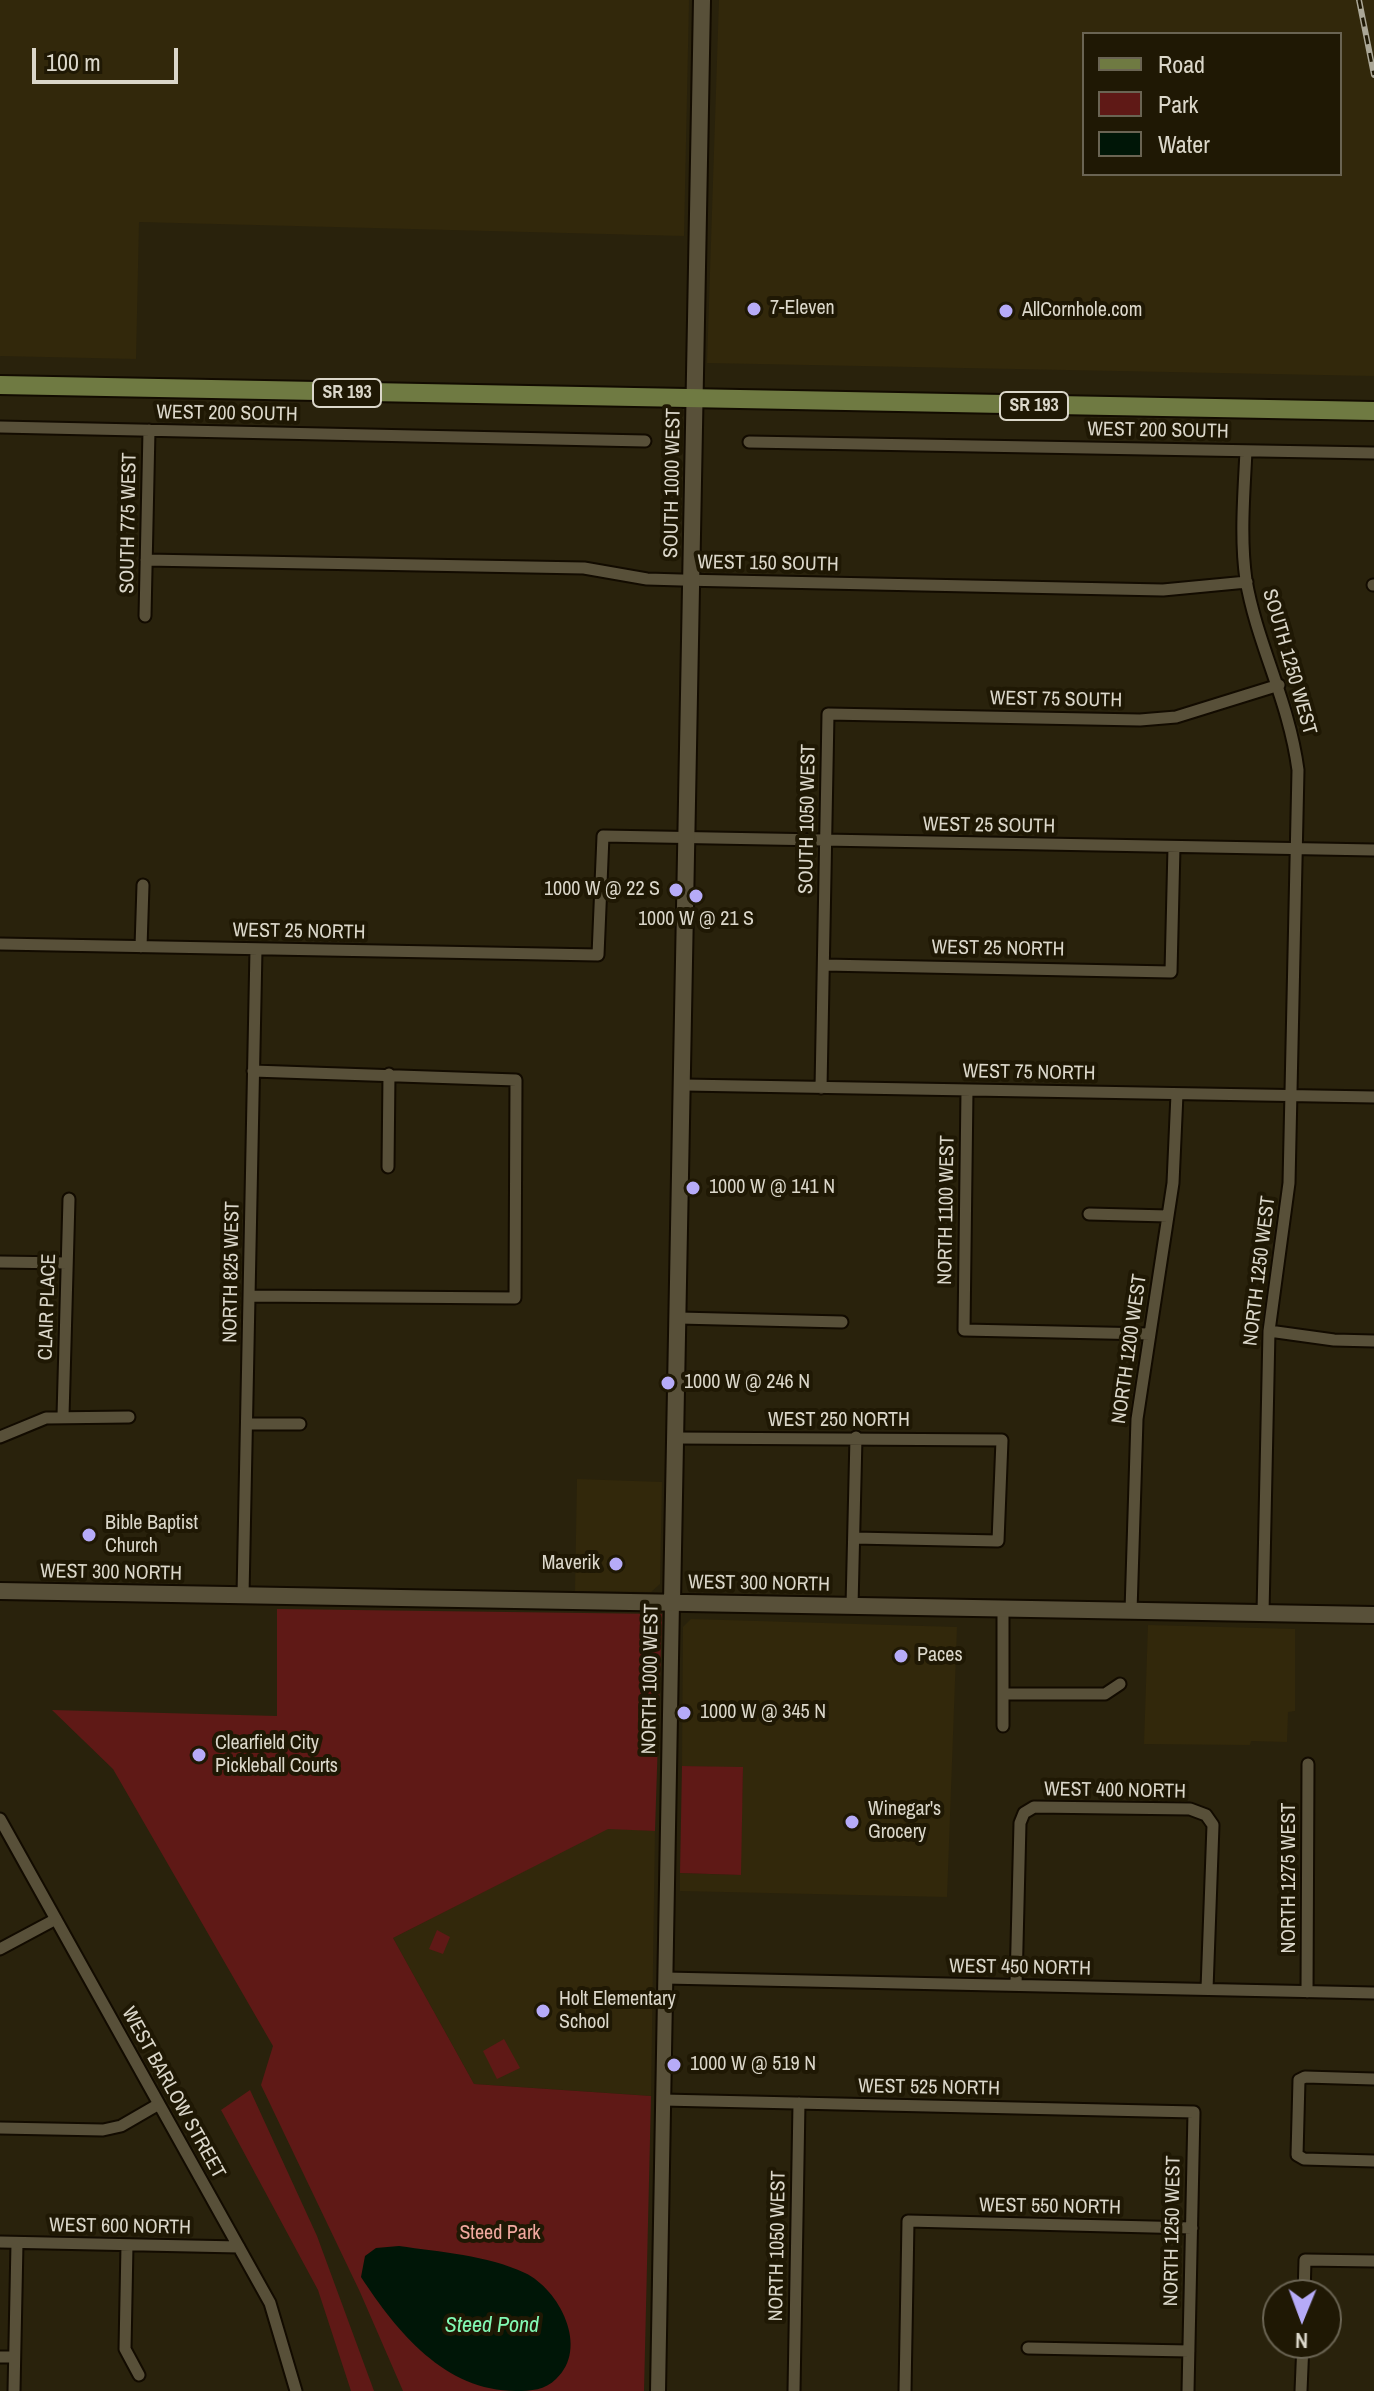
<!DOCTYPE html>
<html>
<head>
<meta charset="utf-8">
<style>
	body { margin:0 }
	#map { position:relative; width:1374px; height:2391px; overflow:hidden; background:#29220c; font-family:"Archivo Narrow",sans-serif }
	canvas { display:block }
	.legend { position:absolute; left:1082px; top:32px; width:260px; height:144px; box-sizing:border-box; background:#1f1804; border:2px solid #6a6453; margin:0; padding:10px 14px; list-style:none; font-size:24px; color:#dbd7ca }
	.legend li { display:flex; align-items:center; gap:16px; height:40px }
	.legend b { width:40px; border:2px solid #6a6453 }
	.north { position:absolute; left:1262px; top:2279px; width:80px; height:80px; box-sizing:border-box; background:#1f1804; border:2px solid #6a6453; border-radius:50%; rotate:181deg; font-size:22px; font-weight:700; line-height:32px; text-align:center; color:#dbd7ca }
	.north::after { content:''; display:block; margin:auto; width:28px; height:36px; background:#b6abf8; clip-path:polygon(50% 0,100% 100%,50% 72%,0 100%) }
	.scale { position:absolute; left:32px; top:48px; width:146px; height:36px; box-sizing:border-box; border:4px solid #dbd7ca; border-top:0; padding-left:10px; font-size:24px; line-height:28px; white-space:nowrap; color:#dbd7ca; -webkit-text-stroke:6px #1f1804; paint-order:stroke }
</style>
</head>
<body>
<div id="map">
<canvas width="1374" height="2391"></canvas>
<ul class="legend">
<li><b style="height:10px;background:#6f7a42"></b>Road</li>
<li><b style="height:22px;background:#5f1916"></b>Park</li>
<li><b style="height:22px;background:#001607"></b>Water</li>
</ul>
<div class="north">N</div>
<div class="scale">100 m</div>
</div>
<script>
const g = document.querySelector('canvas').getContext('2d');
g.lineJoin = 'round';
function fillPath(path, color) {
  g.fillStyle = color;
  g.fill(path, 'evenodd');
}
function strokePath(path, color, width, dash) {
  g.strokeStyle = color;
  g.lineWidth = width;
  g.lineCap = dash ? 'butt' : 'round';
  g.setLineDash(dash || []);
  g.stroke(path);
}
function write(font, color, halo, rows, align = 'center') {
  g.font = font + ' "Archivo Narrow",sans-serif';
  g.lineWidth = 8;
  g.setLineDash([]);
  g.textBaseline = 'middle';
  g.strokeStyle = halo;
  g.fillStyle = color;
  for (const [text, x, y, turn = 0] of rows) {
    g.save();
    g.translate(x, y);
    g.rotate((+turn || 0) * Math.PI / 180);
    g.textAlign = isNaN(turn) ? turn : align;
    if (halo) g.strokeText(text, 0, 0);
    g.fillText(text, 0, 0);
    g.restore();
  }
}
fillPath(new Path2D(`
	M0,0H689L684,236L139,222L136,359L0,356Z
	M719,0H1374V376L707,363ZM1084,34H1340V174H1084Z
	M577,1479L662,1482L660,1584L651,1592L575,1591Z
	M691,1619L957,1627L947,1897L680,1891V1873L740,1875L743,1768L682,1766L683,1627Z
	M1148,1625L1295,1629V1711L1288,1712L1287,1742L1251,1741L1250,1745L1144,1744Z
	M608,1828L655,1831L651,2096L474,2084L393,1938Z`), '#32280b');
fillPath(new Path2D(`
	M277,1609L662,1614L655,1831L608,1829L393,1938L474,2084L651,2096L644,2391H403L360,2292L261,2085L273,2046L113,1769L52,1710L277,1716Z
	M682,1766L743,1767L741,1875L680,1873Z
	M437,1930L450,1937L443,1954L429,1949Z
	M504,2039L520,2068L497,2079L483,2051Z
	M250,2090L317,2236L374,2391H351L318,2290L221,2110Z`), '#5f1916');
fillPath(new Path2D(`
	M399,2246C440,2252 487,2255 525,2273C559,2289 590,2348 556,2379C545,2390 531,2391 516,2391C445,2391 397,2332 361,2277L365,2256L376,2248Z`), '#001607');
const minor = new Path2D(`
	M0,427L645,441
	M749,442L1374,453
	M1246,451C1244,493 1240,538 1246,580C1257,644 1289,701 1298,770L1289,1183L1269,1331L1263,1613
	M146,560L584,568L647,579L681,580L1163,590L1247,582
	M1373,585H1374
	M145,616L149,430
	M0,944L598,955L603,836L1374,850
	M141,947L143,885
	M824,965L1171,972L1174,847
	M684,1085L1374,1097
	M821,1088L828,714L1140,720L1176,717L1279,685
	M967,1090L964,1330L1150,1334
	M388,1167L389,1074
	M1089,1214L1168,1216
	M0,1262L67,1263
	M249,1296L515,1298L516,1080L253,1071
	M679,1318L842,1322
	M1269,1331L1334,1340L1374,1341
	M63,1416L69,1199
	M247,1424H300
	M0,1437L46,1418L129,1417
	M676,1438L1002,1440L998,1541L854,1538
	M243,1595L256,949
	M852,1606L856,1437
	M1131,1611L1137,1419L1173,1183L1177,1094
	M1003,1694H1105L1120,1684
	M1003,1726V1608
	M0,1819L270,2303L296,2391
	M0,1949L56,1919
	M665,1978L1374,1993
	M1016,1985L1020,1823L1024,1813L1034,1807L1190,1809L1206,1815L1213,1825L1207,1989
	M1307,1992L1308,1764
	M1374,2079L1305,2077L1299,2080L1297,2155L1304,2159L1374,2161
	M663,2100L1194,2112L1188,2391
	M0,2128L103,2130L121,2126L159,2104
	M0,2242L239,2247
	M127,2245L125,2349L139,2375
	M1304,2295L1305,2260L1374,2261
	M1028,2348L1189,2351
	M0,2357H14
	M14,2391L17,2243
	M794,2391L799,2103
	M905,2391L908,2221L1192,2228
	M1301,2391L1303,2343`);
const tertiary = new Path2D(`
	M658,2391L672,1602`);
const secondary = new Path2D(`
	M0,1591L1374,1615
	M672,1602L702,0`);
const primary = new Path2D(`
	M0,385L1374,411`);
strokePath(minor, '#120b00', 15);
strokePath(tertiary, '#120b00', 18);
strokePath(secondary, '#120b00', 20);
strokePath(primary, '#120b00', 22);
strokePath(minor, '#585039', 11);
strokePath(tertiary, '#585039', 14);
strokePath(secondary, '#585039', 16);
strokePath(primary, '#6f7a42', 18);
const rail = new Path2D(`
	M1359,0L1374,75`);
strokePath(rail, '#aba797', 6);
strokePath(rail, '#1f1804', 3, [9]);
for (const [x, y, r, color] of [
	[754,309,8,"#b6abf8"],
	[1006,311,8,"#b6abf8"],
	[676,890,8,"#b6abf8"],
	[696,896,8,"#b6abf8"],
	[693,1188,8,"#b6abf8"],
	[668,1383,8,"#b6abf8"],
	[89,1535,8,"#b6abf8"],
	[616,1564,8,"#b6abf8"],
	[901,1656,8,"#b6abf8"],
	[684,1713,8,"#b6abf8"],
	[199,1755,8,"#b6abf8"],
	[852,1822,8,"#b6abf8"],
	[543,2011,8,"#b6abf8"],
	[674,2065,8,"#b6abf8"]
]) {
  const dot = new Path2D();
  dot.arc(x, y, r, 0, 2 * Math.PI);
  g.fillStyle = color;
  g.fill(dot);
  strokePath(dot, '#1f1804', 3);
}
for (const [x, y, w] of [
	[347,393,68],
	[1034,406,68]
]) {
  const box = new Path2D();
  box.roundRect(x - w / 2, y - 14, w, 28, 6);
  g.fillStyle = '#1f1804';
  g.fill(box);
  strokePath(box, '#dbd7ca', 2);
}
write('bold 18px', '#dbd7ca', null, [
	["SR 193",347,393],
	["SR 193",1034,406]
]);
write('20px', '#dbd7ca', '#1f1804', [
	["7-Eleven",770,309],
	["AllCornhole.com",1022,311],
	["1000 W @ 22 S",660,890,"right"],
	["1000 W @ 21 S",696,920,"center"],
	["1000 W @ 141 N",709,1188],
	["1000 W @ 246 N",684,1383],
	["Bible Baptist",105,1524],
	["Church",105,1547],
	["Maverik",600,1564,"right"],
	["Paces",917,1656],
	["1000 W @ 345 N",700,1713],
	["Clearfield City",215,1744],
	["Pickleball Courts",215,1767],
	["Winegar's",868,1810],
	["Grocery",868,1833],
	["Holt Elementary",559,2000],
	["School",559,2023],
	["1000 W @ 519 N",690,2065]
], 'left');
write('20px', '#dbd7ca', '#1f1804', [
	["WEST 200 SOUTH",227,414,1],
	["WEST 200 SOUTH",1158,431,1],
	["SOUTH 1000 WEST",673,483,-89],
	["SOUTH 775 WEST",129,523,-89],
	["WEST 150 SOUTH",768,564,1],
	["SOUTH 1250 WEST",1289,662,74],
	["WEST 75 SOUTH",1056,700,1],
	["SOUTH 1050 WEST",808,819,-89],
	["WEST 25 SOUTH",989,826,1],
	["WEST 25 NORTH",299,932,1],
	["WEST 25 NORTH",998,949,1],
	["WEST 75 NORTH",1029,1073,1],
	["NORTH 1100 WEST",947,1210,-89],
	["NORTH 1250 WEST",1260,1271,-83],
	["NORTH 825 WEST",232,1272,-89],
	["CLAIR PLACE",48,1307,-88],
	["NORTH 1200 WEST",1130,1349,-82],
	["WEST 250 NORTH",839,1421],
	["WEST 300 NORTH",111,1573,1],
	["WEST 300 NORTH",759,1584,1],
	["NORTH 1000 WEST",651,1679,-89],
	["WEST 400 NORTH",1115,1791,1],
	["NORTH 1275 WEST",1290,1878,-90],
	["WEST 450 NORTH",1020,1968,1],
	["WEST 525 NORTH",929,2088,1],
	["WEST BARLOW STREET",173,2093,61],
	["WEST 550 NORTH",1050,2207,1],
	["WEST 600 NORTH",120,2227,1],
	["NORTH 1250 WEST",1173,2231,-89],
	["NORTH 1050 WEST",778,2246,-89]
]);
write('20px', '#f2a9a0', '#1f1804', [
	["Steed Park",500,2234]
]);
write('italic 22px', '#82f9b3', '#1f1804', [
	["Steed Pond",492,2326]
]);
</script>
</body>
</html>
